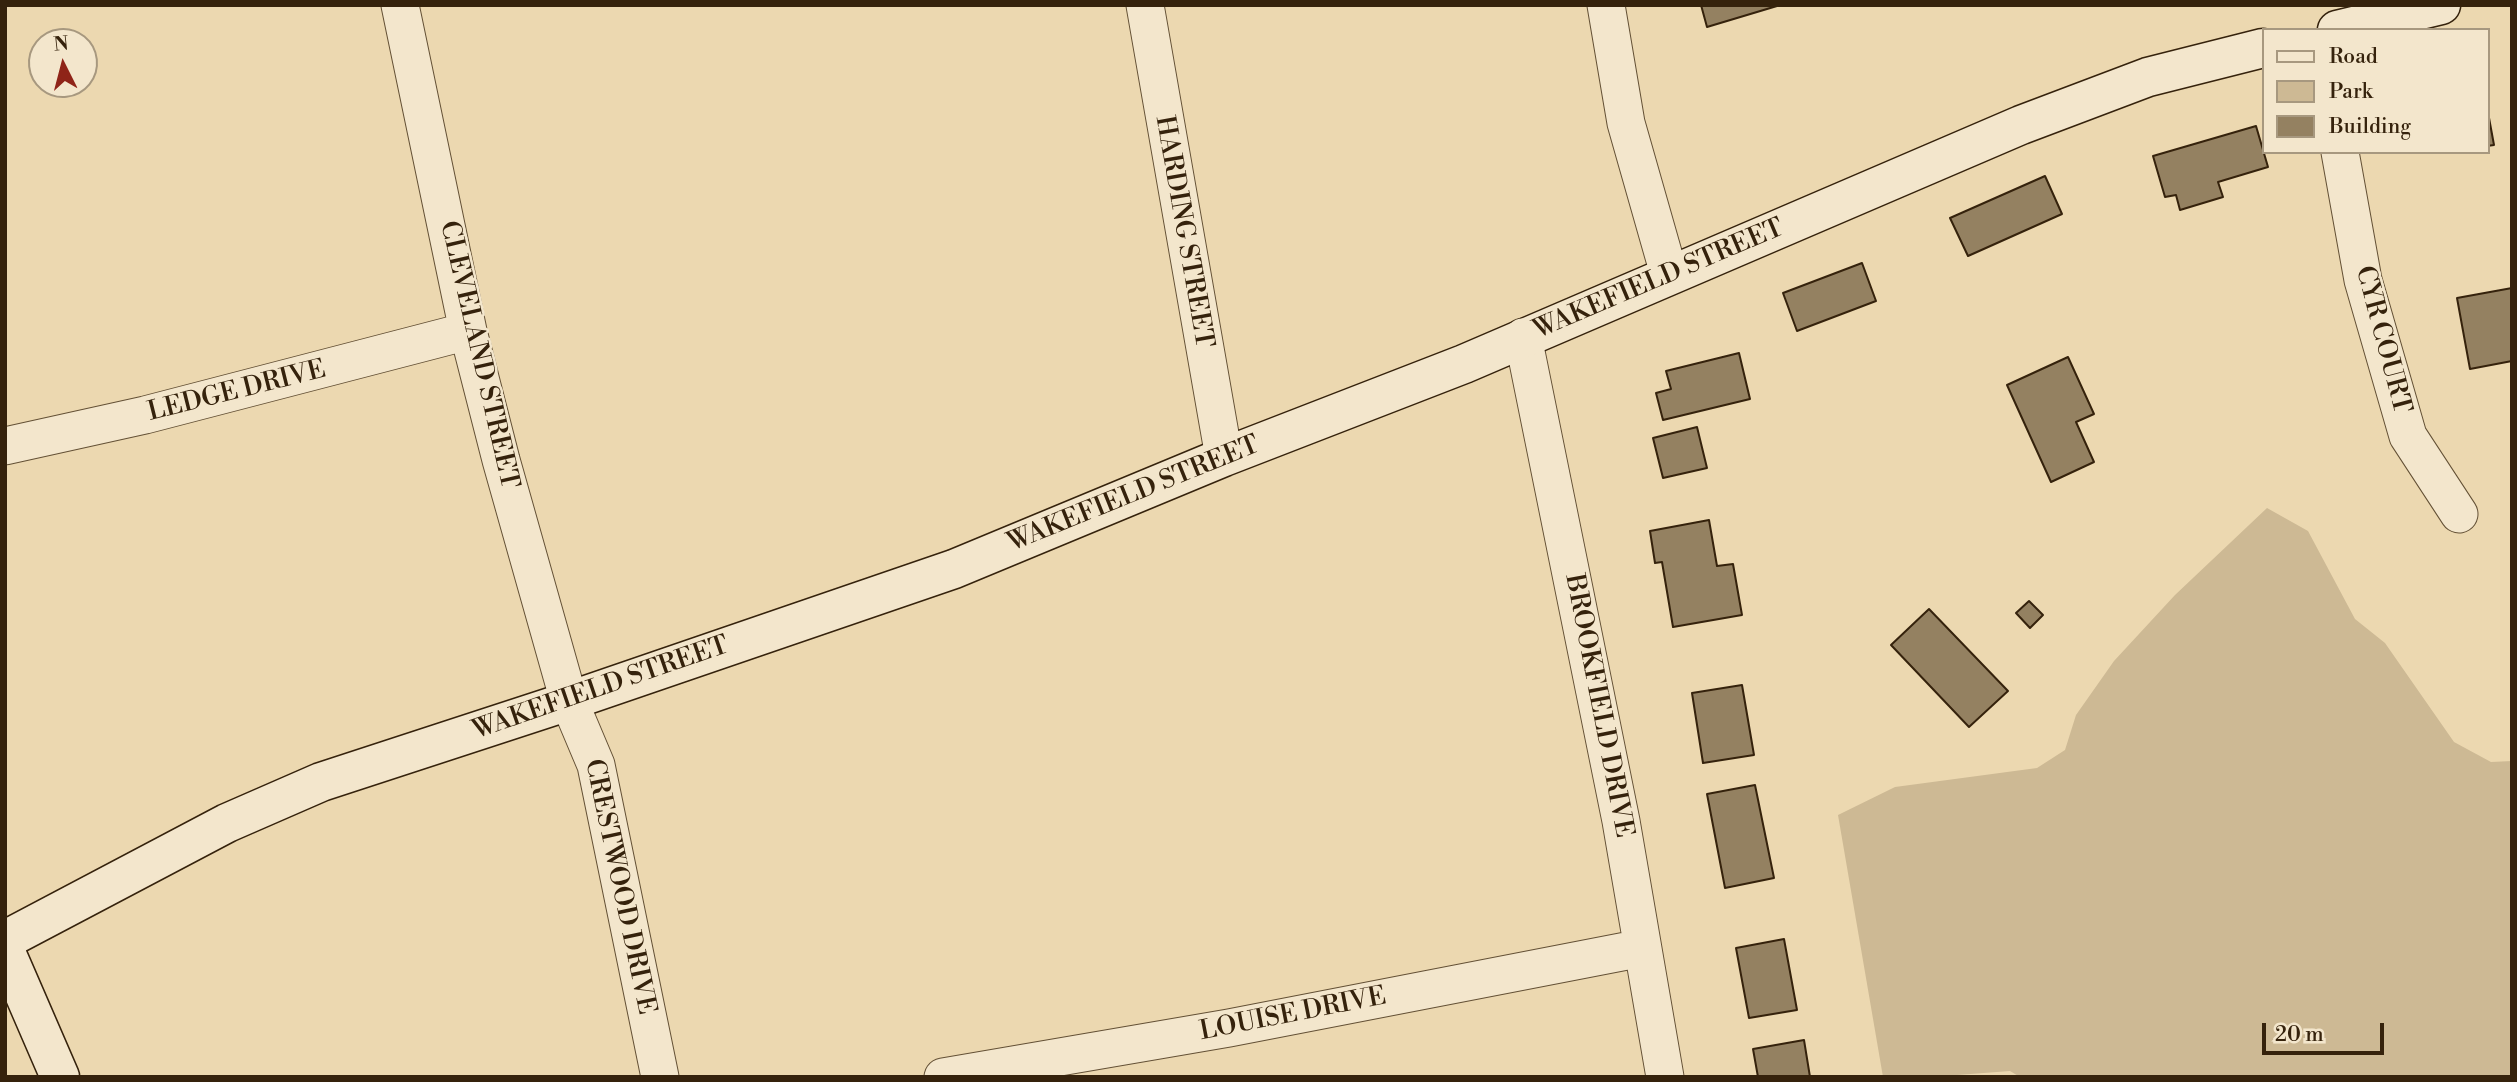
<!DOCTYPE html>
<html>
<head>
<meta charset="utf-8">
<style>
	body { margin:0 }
	#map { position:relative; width:2517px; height:1082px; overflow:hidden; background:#ecd8b0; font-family:"Libre Bodoni",serif }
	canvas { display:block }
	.frame { position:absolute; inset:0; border:7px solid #35220c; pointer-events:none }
	.legend { position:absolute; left:2262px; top:28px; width:228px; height:126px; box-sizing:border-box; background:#f3e6cc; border:2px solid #a7987f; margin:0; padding:9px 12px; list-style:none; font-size:21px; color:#35220c }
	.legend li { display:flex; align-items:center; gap:14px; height:35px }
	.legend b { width:35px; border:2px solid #a7987f }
	.north { position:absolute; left:28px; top:28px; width:70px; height:70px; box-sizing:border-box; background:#f3e6cc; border:2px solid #a7987f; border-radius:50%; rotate:354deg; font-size:19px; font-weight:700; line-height:28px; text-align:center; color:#35220c }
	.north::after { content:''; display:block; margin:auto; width:24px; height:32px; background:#8f2418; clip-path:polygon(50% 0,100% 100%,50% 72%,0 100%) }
	.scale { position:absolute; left:2262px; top:1023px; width:122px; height:32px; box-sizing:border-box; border:4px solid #35220c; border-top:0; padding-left:9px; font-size:21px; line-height:24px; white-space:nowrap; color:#35220c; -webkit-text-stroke:5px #f3e6cc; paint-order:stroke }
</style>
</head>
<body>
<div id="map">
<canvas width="2517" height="1082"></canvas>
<div class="frame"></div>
<ul class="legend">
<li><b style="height:9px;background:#f3e6cc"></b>Road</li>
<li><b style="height:19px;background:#cdb994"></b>Park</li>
<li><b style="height:19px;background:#948161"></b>Building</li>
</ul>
<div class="north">N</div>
<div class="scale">20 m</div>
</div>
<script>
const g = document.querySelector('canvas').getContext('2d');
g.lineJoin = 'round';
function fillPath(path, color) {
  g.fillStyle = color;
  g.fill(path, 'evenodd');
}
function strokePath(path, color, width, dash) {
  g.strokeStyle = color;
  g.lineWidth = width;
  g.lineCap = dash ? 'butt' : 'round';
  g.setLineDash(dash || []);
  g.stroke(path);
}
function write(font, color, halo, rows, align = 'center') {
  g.font = font + ' "Libre Bodoni",serif';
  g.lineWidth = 5;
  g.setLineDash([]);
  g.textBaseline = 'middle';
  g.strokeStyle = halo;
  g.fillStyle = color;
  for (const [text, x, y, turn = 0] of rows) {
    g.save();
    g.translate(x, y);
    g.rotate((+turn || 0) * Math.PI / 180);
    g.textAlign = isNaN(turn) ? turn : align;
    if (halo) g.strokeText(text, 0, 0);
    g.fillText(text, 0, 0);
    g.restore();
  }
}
fillPath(new Path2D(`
	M2267,508L2308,531L2355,619L2385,643L2454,742L2491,762L2512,761V1077H2020L2010,1071L1931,1077H1883L1838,815L1895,787L2037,768L2065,750L2076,715L2114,661L2175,595Z`), '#cdb994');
const building = new Path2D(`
	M1701,5H1777V6L1707,27Z
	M2487,107L2494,145L2487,146Z
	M2256,126L2268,167L2218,182L2223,197L2180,210L2176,195L2165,197L2153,156Z
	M2045,176L2062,214L1968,256L1950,218Z
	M1862,263L1876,301L1797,331L1783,293Z
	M2512,288V361L2470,369L2457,298Z
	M1739,353L1750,399L1663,420L1656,393L1671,389L1666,371Z
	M2068,357L2094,414L2076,422L2094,462L2051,482L2007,385Z
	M1697,427L1707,468L1663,478L1653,438Z
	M1709,520L1717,566L1733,564L1742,615L1673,627L1662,562L1655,563L1650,531Z
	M2029,601L2043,615L2030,628L2016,613Z
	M1929,609L2008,691L1969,727L1891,645Z
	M1742,685L1754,755L1703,763L1692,693Z
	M1755,785L1774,878L1725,888L1707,794Z
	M1784,939L1797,1010L1749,1018L1736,948Z
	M1804,1040L1810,1077H1758L1753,1049Z`);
fillPath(building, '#948161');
strokePath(building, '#35220c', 2);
const street = new Path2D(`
	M400,5L468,331L501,460L569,701L596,765L660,1077
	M1145,5L1224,457
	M1606,5L1626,123L1669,274
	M2340,152L2363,280L2408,436L2459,514
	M1523,337L1621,821L1665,1077
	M5,446L145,415L468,331
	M943,1077L1229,1028L1642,948`);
const secondary = new Path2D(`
	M2337,30L2441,5
	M5,940L227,823L321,782L569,701L954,569L1224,457L1464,364L2021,125L2148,77L2263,48
	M5,950L60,1077`);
strokePath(street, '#635035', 39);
strokePath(secondary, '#35220c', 41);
strokePath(street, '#f3e6cc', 37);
strokePath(secondary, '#f3e6cc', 38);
write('26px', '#35220c', '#f3e6cc', [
	["HARDING STREET",1183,232,80],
	["WAKEFIELD STREET",1659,280,-23],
	["CYR COURT",2382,340,75],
	["CLEVELAND STREET",478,355,77],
	["LEDGE DRIVE",237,392,-14],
	["WAKEFIELD STREET",1134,495,-22],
	["WAKEFIELD STREET",601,689,-19],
	["BROOKFIELD DRIVE",1598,706,79],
	["CRESTWOOD DRIVE",619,887,78],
	["LOUISE DRIVE",1293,1015,-11]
]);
</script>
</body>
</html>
